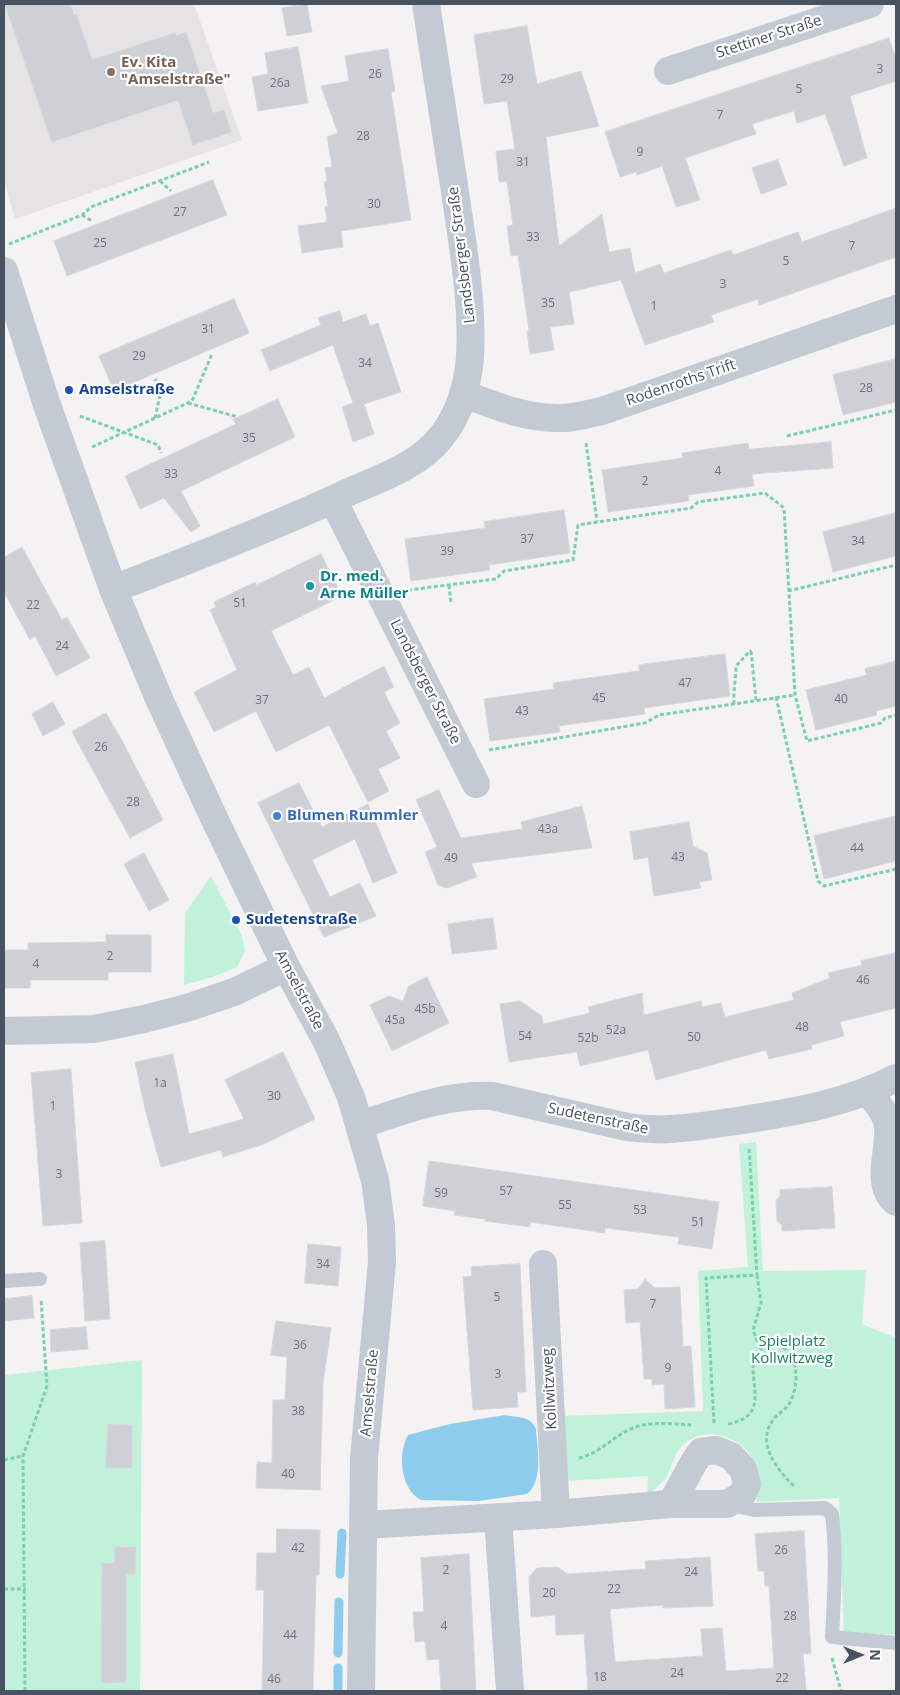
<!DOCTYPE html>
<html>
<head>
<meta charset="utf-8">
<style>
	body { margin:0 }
	#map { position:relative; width:900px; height:1695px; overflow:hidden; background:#f4f2f2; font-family:"Open Sans",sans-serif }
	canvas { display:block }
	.frame { position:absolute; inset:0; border:5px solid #495260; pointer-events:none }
	.north { position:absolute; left:835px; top:1630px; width:50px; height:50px; -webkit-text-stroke:4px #fff; paint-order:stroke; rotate:90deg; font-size:14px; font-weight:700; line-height:20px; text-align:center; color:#495260 }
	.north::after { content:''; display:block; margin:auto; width:18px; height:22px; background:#495260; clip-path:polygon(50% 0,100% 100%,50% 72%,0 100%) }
</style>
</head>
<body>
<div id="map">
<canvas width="900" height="1695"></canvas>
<div class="frame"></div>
<div class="north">N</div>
</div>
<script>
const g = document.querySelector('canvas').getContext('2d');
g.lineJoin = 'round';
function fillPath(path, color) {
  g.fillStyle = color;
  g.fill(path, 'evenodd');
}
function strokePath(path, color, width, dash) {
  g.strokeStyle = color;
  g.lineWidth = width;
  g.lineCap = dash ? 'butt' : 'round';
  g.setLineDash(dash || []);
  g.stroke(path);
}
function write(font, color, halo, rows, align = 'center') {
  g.font = font + ' "Open Sans",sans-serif';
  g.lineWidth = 4.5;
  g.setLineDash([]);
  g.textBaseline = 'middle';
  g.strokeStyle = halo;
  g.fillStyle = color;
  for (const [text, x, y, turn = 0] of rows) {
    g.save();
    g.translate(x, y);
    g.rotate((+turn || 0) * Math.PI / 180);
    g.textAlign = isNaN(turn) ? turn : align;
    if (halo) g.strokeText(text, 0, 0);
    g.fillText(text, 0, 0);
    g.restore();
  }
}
fillPath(new Path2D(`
	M4,4H194L242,140L15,219L4,179Z`), '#e5e3e4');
fillPath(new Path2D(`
	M211,876L242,936L245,951L237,967L213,977L184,985L185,913Z
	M756,1142L763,1271L866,1270L862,1324L896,1338V1634L844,1635L839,1498L756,1502C757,1493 759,1483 758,1475C754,1443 715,1423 688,1441C675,1449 673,1465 666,1477C662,1484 653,1490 647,1496L648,1476L565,1481L562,1416L703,1411L698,1271L748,1267L739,1144Z
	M142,1360L140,1691H4V1375Z`), '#c1f1da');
fillPath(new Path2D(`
	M505,1415C518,1418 530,1415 536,1429C537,1449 544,1480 527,1494L478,1501L421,1500C401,1490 397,1454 408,1435L450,1424Z`), '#8eccee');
strokePath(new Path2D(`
	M340,1574L342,1533
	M338,1653L339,1602
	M338,1691V1668`), '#8eccee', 9);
const building = new Path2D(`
	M5,4H70L74,15L76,14L92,60L175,33L176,36L186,32L213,113L224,110L231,132L193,145L178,100L52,142Z
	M307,4L312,32L287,36L282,8Z
	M527,26L537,84L581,71L599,126L546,137L559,246L602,214L609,252L630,248L635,273L660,264L664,273L731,250L733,255L798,232L802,242L896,208V257L759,305L758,299L711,315L714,322L645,345L621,280L569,292L574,324L550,327L554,350L530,354L527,331L529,330L518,255L511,256L507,226L513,225L507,181L499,182L496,151L515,149L507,101L484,104L474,35Z
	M889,38L896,59V81L850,96L867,158L844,166L825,114L797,123L794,111L752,124L756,134L685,158L700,200L676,207L662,166L637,175L636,172L620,177L605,132Z
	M298,47L308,103L258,111L252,77L268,74L265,53Z
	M388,49L395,91L391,92L411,220L341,231L343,247L302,253L298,226L327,222L325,207L328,206L324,182L327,181L325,168L332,167L327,137L338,133L321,86L349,81L345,56Z
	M778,160L787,185L761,194L752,168Z
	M213,180L227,215L67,276L54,241Z
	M234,299L249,333L114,391L99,356Z
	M340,311L343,322L366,314L370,326L378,323L401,392L364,404L374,434L353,442L342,407L353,403L333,345L270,371L261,350L321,325L318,318Z
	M896,359V402L843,415L833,375Z
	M278,399L295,437L181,491L200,526L191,532L164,498L140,509L125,476L236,424L233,420Z
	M831,442L833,468L752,474L754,486L688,495L689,501L608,512L602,470L683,458L682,453L748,443L749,449Z
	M564,510L570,553L489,565L490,570L411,581L405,539L485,528L484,522Z
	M896,513V556L833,572L823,532Z
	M22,547L62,620L67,617L90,658L56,676L35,636L30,640L4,592V558Z
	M321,554L342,596L271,631L293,675L309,667L324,698L384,666L394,687L384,692L400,723L386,731L400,758L378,769L389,791L368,802L329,725L276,752L256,711L214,732L194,692L237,670L210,610L216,607L214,602L255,582L256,585Z
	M725,654L730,696L644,708L645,714L559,726L560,732L490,741L484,699L554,689L553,683L639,671V665Z
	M896,661V706L876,711L877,715L816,730L806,690L867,675L865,669Z
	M53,702L65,724L43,736L32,714Z
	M106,713L125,746L163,820L130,838L72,732Z
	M299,783L322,827L368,804L397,873L373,883L355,839L312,860L330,897L360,883L376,916L324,937L258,803Z
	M439,790L461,838L523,829L521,822L582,806L592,848L471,863L477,877L447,888L438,885L425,852L437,847L416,800Z
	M896,816V861L824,879L814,836Z
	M689,822L693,846L707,853L712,880L699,882L701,888L654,896L648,857L634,860L630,832Z
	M144,853L169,900L149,911L124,864Z
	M493,918L497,949L452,954L448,924Z
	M106,935H151V972H108V980H30V988H4V950H28V943L106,942Z
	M896,953V1008L840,1022L844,1036L811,1045L812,1049L769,1059L766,1050L656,1080L648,1050L580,1066L577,1052L509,1062L500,1004L520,1001L542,1016L543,1024L590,1013L588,1007L642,993L644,1015L701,1001L702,1007L721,1003L725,1017L794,1000L792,993L830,978L828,973L862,965L861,961Z
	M427,977L449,1023L392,1051L370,1005L389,996L403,1001L408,987Z
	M283,1052L315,1119L264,1144L223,1157L221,1150L161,1167L146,1113L135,1062L173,1054L189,1134L244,1119L225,1080Z
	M71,1069L82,1223L43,1226L31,1073Z
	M429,1161L719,1202L712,1249L678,1244L679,1237L605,1228V1233L530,1222V1227L485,1221V1219L454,1215L455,1211L423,1206Z
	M832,1187L835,1228L782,1231V1225L777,1221L776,1200L780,1196V1190Z
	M105,1241L110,1319L85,1321L80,1243Z
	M308,1244L341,1247L338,1286L305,1283Z
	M520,1264L526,1392H517L518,1407L473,1410L463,1277L472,1276L471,1267Z
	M645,1279L655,1288L680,1287L683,1347L691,1346L695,1407L665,1409L664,1384L652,1385V1379H644L640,1322L626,1323L624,1290L638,1289Z
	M32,1296L34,1318L4,1321V1299Z
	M276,1321L331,1328L323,1383L320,1490L256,1488L257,1462L272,1463L273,1400H285L287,1357L271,1355Z
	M86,1327L88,1349L51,1352L50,1330Z
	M108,1424L132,1425V1468H106Z
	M277,1529L320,1530L319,1575H316L313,1691H262L264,1590H256L257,1553H276Z
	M804,1531L811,1653L803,1654L806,1690L588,1691L584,1634L556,1635L555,1615L531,1617L529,1577L537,1568L558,1567L567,1574L646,1569L645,1561L710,1557L713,1606L663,1608V1605L610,1609L615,1662L703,1656L701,1629L722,1628L726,1671L774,1668L769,1586H765L764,1571H758L755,1534Z
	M115,1547H136L135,1574H126V1682L101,1683L102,1563H115Z
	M469,1554L476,1691H441L439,1659L427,1660L425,1641L415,1642L413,1612H424L421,1558Z`);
fillPath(building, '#ced0d6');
strokePath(building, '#d6d7dd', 1);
strokePath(new Path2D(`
	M160,181L171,191
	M82,215L92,221
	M9,244L82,215L91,207L209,162
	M188,403L238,417
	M80,416L158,445L161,453
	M155,418L161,391L155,379
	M787,436L896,410
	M586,443L597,521
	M92,447L192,401L212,354
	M449,585L451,603
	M408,590L496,579L504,571L573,560L578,525L691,508L698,502L765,493L784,508L795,695L807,741L881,723L885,718L896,715
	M788,591L896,565
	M751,651L756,700
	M776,697L818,881L824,886L896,869
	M734,704C733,691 736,679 736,666L751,650
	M489,750L645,723L659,715L795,695
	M757,1275L761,1303L753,1330L760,1349
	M714,1423L706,1278L757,1275L749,1147
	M728,1424C787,1413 723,1354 776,1343C798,1353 800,1380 791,1400C788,1409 778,1413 773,1420C755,1444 779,1472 795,1487
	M579,1458C601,1453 613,1436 633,1428C650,1421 673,1424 691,1425
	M4,1460L23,1456
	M4,1589H26
	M832,1658L841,1691
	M25,1691L23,1456L47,1386L41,1299`), '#78d0b1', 3, [4, 2.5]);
strokePath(new Path2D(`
	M4,1281L40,1279
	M728,1504L754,1510L825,1508L832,1514C837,1555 834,1596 832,1637L896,1643`), '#c3cad3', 14);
strokePath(new Path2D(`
	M668,71L870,4
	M4,271L47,405L113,589L160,701L214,818L286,967L326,1040L351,1097L375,1180L381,1225L382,1262L364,1458L361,1691
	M464,394C493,405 524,418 557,418C572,419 587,414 602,411L896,309
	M333,500L476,784
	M113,589C192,559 272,528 349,492C381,478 420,465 442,436C459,415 468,384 470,357C473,302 463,247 455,192C445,129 436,67 426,4
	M4,1031L94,1029L144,1019L190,1007L234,992L286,967
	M868,1092C876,1102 886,1112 888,1125C891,1150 874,1184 896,1202
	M360,1125C402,1111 446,1094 492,1096L627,1127C665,1133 700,1126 737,1121C793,1112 846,1104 896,1078
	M543,1264L556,1514
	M498,1517L510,1691
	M363,1525L556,1514L670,1504H727L742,1495L747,1484L743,1469L731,1456L716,1450L701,1452C688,1468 683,1487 670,1504`), '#c3cad3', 28);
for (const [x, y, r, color] of [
	[111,72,5,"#8d6e63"],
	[69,390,5,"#1a4fb4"],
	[310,586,5,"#0f9aa8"],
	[277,816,5,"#3f7fe0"],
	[236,920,5,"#1a4fb4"]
]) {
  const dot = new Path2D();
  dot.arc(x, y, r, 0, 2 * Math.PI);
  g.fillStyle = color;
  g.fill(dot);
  strokePath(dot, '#fff', 2);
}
write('12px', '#6a727e', null, [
	["3",880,70],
	["26",375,75],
	["29",507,80],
	["26a",280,84],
	["5",799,90],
	["7",720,116],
	["28",363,137],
	["9",640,153],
	["31",523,163],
	["30",374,205],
	["27",180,213],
	["33",533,238],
	["25",100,244],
	["7",852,247],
	["5",786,262],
	["3",723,285],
	["35",548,304],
	["1",654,307],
	["31",208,330],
	["29",139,357],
	["34",365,364],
	["28",866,389],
	["35",249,439],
	["4",718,472],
	["33",171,475],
	["2",645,482],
	["37",527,540],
	["34",858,542],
	["39",447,552],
	["51",240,604],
	["22",33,606],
	["24",62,647],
	["47",685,684],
	["45",599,699],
	["40",841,700],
	["37",262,701],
	["43",522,712],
	["26",101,748],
	["28",133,803],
	["43a",548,830],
	["44",857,849],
	["43",678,858],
	["49",451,859],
	["2",110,957],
	["4",36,965],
	["46",863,981],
	["45b",425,1010],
	["45a",395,1021],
	["48",802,1028],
	["52a",616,1031],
	["54",525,1037],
	["50",694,1038],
	["52b",588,1039],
	["1a",160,1084],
	["30",274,1097],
	["1",53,1107],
	["3",59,1175],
	["57",506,1192],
	["59",441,1194],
	["55",565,1206],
	["53",640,1211],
	["51",698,1223],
	["34",323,1265],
	["5",497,1298],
	["7",653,1305],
	["36",300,1346],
	["9",668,1369],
	["3",498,1375],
	["38",298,1412],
	["40",288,1475],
	["42",298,1549],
	["26",781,1551],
	["2",446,1571],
	["24",691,1573],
	["22",614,1590],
	["20",549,1594],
	["28",790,1617],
	["4",444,1627],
	["44",290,1636],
	["24",677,1674],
	["18",600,1678],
	["22",782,1679],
	["46",274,1680]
]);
write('15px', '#495260', '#fff', [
	["Stettiner Straße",769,37,-18],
	["Landsberger Straße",462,255,-97],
	["Rodenroths Trift",681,383,-19],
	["Landsberger Straße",425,682,63],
	["Amselstraße",299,990,62],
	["Sudetenstraße",598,1119,12],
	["Kollwitzweg",550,1389,-93],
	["Amselstraße",370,1393,-85]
]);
write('bold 15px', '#785e54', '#fff', [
	["Ev. Kita",121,63],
	["\"Amselstraße\"",121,80]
], 'left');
write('bold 15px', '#164399', '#fff', [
	["Amselstraße",79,390],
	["Sudetenstraße",246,920]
], 'left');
write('bold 15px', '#0d838f', '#fff', [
	["Dr. med.",320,577],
	["Arne Müller",320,594]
], 'left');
write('bold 15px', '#366cbe', '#fff', [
	["Blumen Rummler",287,816]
], 'left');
write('15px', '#16845d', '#fff', [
	["Spielplatz",792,1342],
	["Kollwitzweg",792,1359]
]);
</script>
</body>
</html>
